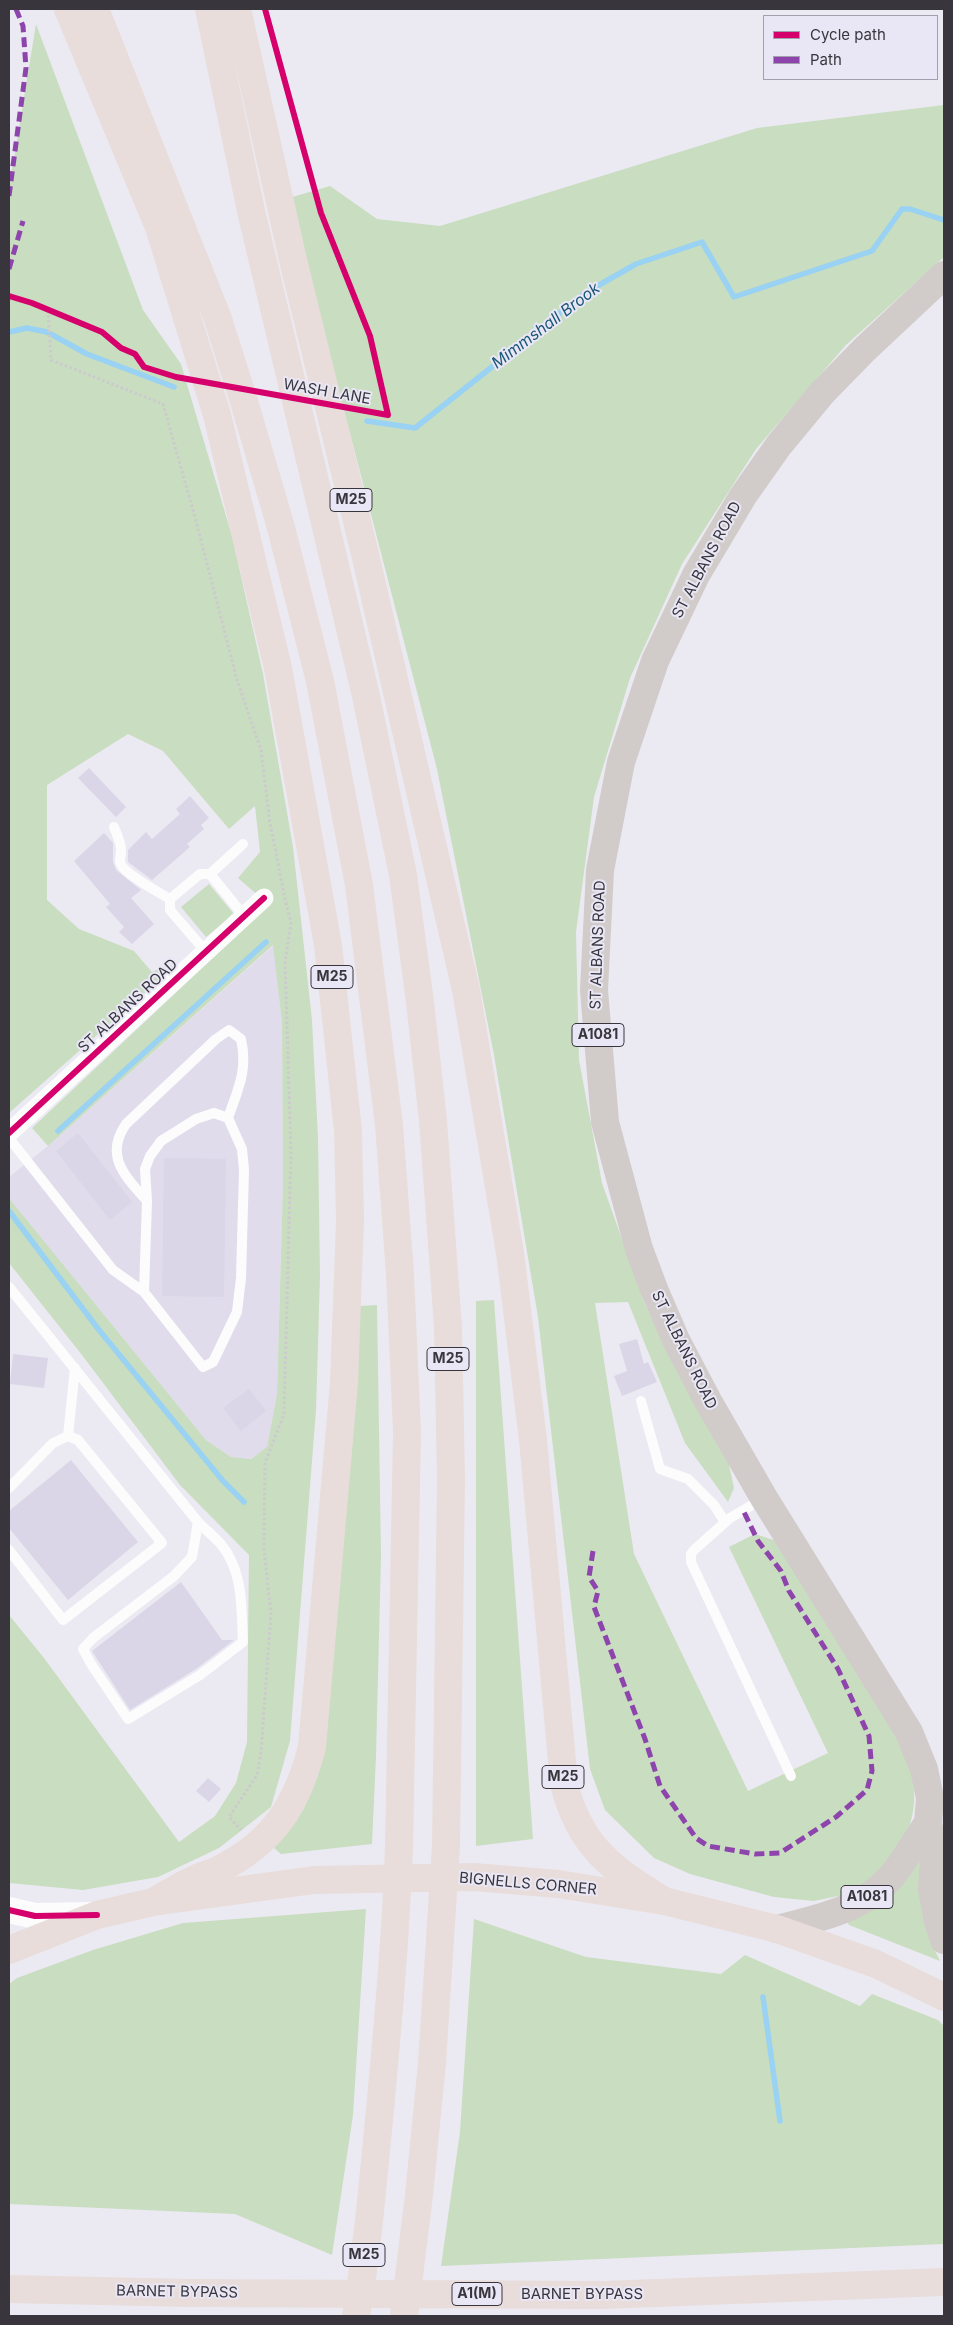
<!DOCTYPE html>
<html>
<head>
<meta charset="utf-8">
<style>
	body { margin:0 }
	#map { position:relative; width:953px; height:2325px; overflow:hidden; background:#ebeaf2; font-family:Inter,sans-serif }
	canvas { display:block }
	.frame { position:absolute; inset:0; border:10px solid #38363c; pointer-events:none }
	.legend { position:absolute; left:763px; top:15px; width:175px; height:65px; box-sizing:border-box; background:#e9e6f5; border:1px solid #a2a0ab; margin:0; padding:6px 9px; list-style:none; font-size:15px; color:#38363c }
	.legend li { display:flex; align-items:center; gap:10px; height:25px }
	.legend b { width:25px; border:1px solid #a2a0ab }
</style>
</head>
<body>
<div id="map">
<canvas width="953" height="2325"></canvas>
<div class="frame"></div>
<ul class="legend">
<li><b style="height:6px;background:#d6006c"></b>Cycle path</li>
<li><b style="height:6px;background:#8e44ad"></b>Path</li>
</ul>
</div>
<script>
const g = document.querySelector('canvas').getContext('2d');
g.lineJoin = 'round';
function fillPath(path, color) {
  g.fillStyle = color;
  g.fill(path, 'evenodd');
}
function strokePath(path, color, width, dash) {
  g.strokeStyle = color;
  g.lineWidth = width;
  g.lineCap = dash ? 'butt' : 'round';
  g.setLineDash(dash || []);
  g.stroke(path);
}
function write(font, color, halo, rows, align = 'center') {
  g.font = font + ' Inter,sans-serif';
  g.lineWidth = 4;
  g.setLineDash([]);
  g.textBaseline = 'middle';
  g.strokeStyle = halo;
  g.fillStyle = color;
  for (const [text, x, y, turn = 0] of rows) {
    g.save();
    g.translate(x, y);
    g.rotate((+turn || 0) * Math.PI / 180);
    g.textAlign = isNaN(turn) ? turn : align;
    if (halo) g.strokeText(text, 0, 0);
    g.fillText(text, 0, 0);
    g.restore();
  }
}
fillPath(new Path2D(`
	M274,945L282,1023L283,1183L277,1394L267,1448L250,1459L231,1457L206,1440L9,1198V1177L48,1146Z`), '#e0dcec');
fillPath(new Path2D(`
	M36,24L143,310L181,364L232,536L263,674L293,847L312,1020L318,1138L320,1276L316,1410L290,1741L271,1807L219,1848L158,1877L83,1890L9,1883V1615L44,1658L179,1842L215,1816L236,1783L247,1742L249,1555L180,1485L82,1355L9,1263V1198L206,1440L231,1457L251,1459L267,1447L277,1394L283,1183L282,1023L273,945L48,1146L32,1128L269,905L238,878L260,852L255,806L229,829L163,751L128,734L47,785V900L79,929L134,951L152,972L166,966L176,965L9,1113V181L13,165Z
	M944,105V257L846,345L756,449L682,564L630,678L594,797L576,932L579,1060L602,1183L645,1304L683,1383L729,1465L734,1488L728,1502L685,1443L628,1302L595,1303L634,1554L748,1791L828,1753L729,1547L755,1534L777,1541L901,1742C917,1782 921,1810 899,1849C895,1856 891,1866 886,1872C875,1883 854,1894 841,1903L838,1896L814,1901L774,1897L690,1874L654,1858L605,1810L590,1769L538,1317L494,1055L437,769L289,198L330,186L377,219L440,226L757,128Z
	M209,884L234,914L206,937L181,907Z
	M494,1300L533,1839L476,1846V1301Z
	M377,1305L381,1556L376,1756L372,1844L281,1854L274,1848L303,1810L315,1782L323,1752L360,1306Z
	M918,1859L922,1861C921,1902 922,1924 940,1961L849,1925L847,1921Z
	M366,1909L353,2115L332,2255L235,2214L9,2204V1984L17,1978L93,1950L183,1923Z
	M474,1919L586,1957L721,1974L745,1955L860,2006L872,1994L938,2020L944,2026V2244L441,2266L460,2132Z`), '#c9ddc0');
strokePath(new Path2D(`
	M9,332L27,328L47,332L87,354L174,387
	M367,421L415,428L585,293L636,264L702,242L734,297L872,251L902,209H910L944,220
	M58,1131L266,942
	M9,1211L99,1330L223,1481L244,1502
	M763,1997L780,2121`), '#99d2f3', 5.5);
fillPath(new Path2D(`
	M89,768L126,807L116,817L78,778Z
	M190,796L209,818L201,825L204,829L187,844L190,847L152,880L128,862V850L146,832L152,839L180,814L176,809Z
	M104,833L113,843V862L116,870L141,890L131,898L154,924L132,944L119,932L124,927L106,907L110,904L74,861Z
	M78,1133L132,1202L110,1220L56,1151Z
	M164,1158L226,1159L224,1297L162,1296Z
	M637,1339L644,1364L648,1362L657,1382L622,1396L614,1376L627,1371L619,1344Z
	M13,1354L48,1358L44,1388L10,1384Z
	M249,1389L266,1411L241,1431L223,1408Z
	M71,1460L138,1542L68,1600L9,1528V1511Z
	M181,1582L222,1640H234L196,1669L130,1710L92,1651Z
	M208,1778L221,1789L209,1802L196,1791Z`), '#dad6e8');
strokePath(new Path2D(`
	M48,310L51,360L163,404L195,517L237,680L261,750L270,823L285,899L291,922L285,963L291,1152L284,1414L265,1463L264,1549L271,1613L261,1753L257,1775L229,1817L241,1830`), '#cbcacd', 3, [2.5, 2.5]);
strokePath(new Path2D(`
	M114,827C117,835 121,843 121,850C121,854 120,859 120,862C122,873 160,893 170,899
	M210,874L243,844
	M206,952L170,910V899L200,874H210L244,916
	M9,1138L113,1270L144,1292L203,1367L213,1362L237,1312L241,1278L244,1170L242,1149L228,1118L214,1113L196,1119L161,1141L150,1156L145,1169L147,1201L144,1292
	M147,1201C125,1176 104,1156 126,1124L216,1039L229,1030L241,1039C248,1071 238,1089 228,1118
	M9,1287L198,1522C205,1529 213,1536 220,1543C244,1571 241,1608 243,1642L200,1675L128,1719L91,1664L83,1649L93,1638L174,1576L192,1557L198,1522
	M641,1401L660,1469L688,1479L714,1505L725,1522
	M68,1436L75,1368
	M9,1488L53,1443L68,1436L78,1440L162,1543L63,1620L9,1550
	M764,1498L730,1518L694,1550L691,1554V1562L791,1776`), '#fcfcfd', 10);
strokePath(new Path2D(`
	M9,1133L264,898`), '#fcfcfd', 19);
strokePath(new Path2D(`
	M9,1910L35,1916L92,1915`), '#fcfcfd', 26);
strokePath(new Path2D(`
	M944,275L865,349L822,393L779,445L743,496L696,575L655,661L621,762L600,870L594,990L605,1122L639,1249L654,1289L676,1340L708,1401L764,1498L909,1732L924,1769L930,1798L928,1823L934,1857L932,1889L938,1921L944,1940
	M777,1929C818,1918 862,1910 891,1877C905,1861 915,1841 928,1823`), '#d1cbca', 28);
strokePath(new Path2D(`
	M68,9L159,227L217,415L278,668L328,945L348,1131L350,1220L344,1383L312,1747C297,1805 274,1842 218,1870C210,1874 201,1876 193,1880C179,1886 166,1895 153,1902
	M95,9L218,319L243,398L280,524L320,681L359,885L389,1125L400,1274L407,1432L399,1846C396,1934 388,2022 380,2110C373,2178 368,2248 356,2316
	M209,9L251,211L366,696L403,875L420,1002L433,1121L448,1327L451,1479L446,1846L432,2063L419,2195L404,2316
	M237,9L293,260L365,554L466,990L510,1253L533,1440L564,1784C580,1847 611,1868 664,1901
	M9,1950L97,1915L153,1902L314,1880L474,1877L558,1884L664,1901L777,1929L876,1964L944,1997
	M9,2289L189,2293L603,2295L944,2282`), '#e8ddda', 28);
strokePath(new Path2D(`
	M9,196L26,68L23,26L16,9
	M9,269L23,221
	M593,1551L589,1577L598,1591L594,1607L645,1739L660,1786L696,1838L708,1846L755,1854L780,1853L836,1817L867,1790L872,1771L869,1736L838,1669L789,1591L781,1571L758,1541L743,1510`), '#8e44ad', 5, [10, 5]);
strokePath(new Path2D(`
	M9,296L32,303L102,332L121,348L135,354L144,367L176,377L388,415L370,336L321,213L265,9
	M9,1133L264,898
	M9,1910L35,1916L97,1915`), '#d6006c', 6);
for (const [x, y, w] of [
	[351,500,42],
	[332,977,42],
	[598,1035,52],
	[448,1359,42],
	[563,1777,42],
	[867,1897,52],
	[364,2255,42],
	[477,2294,50]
]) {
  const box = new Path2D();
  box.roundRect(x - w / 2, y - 11.5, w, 23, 4);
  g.fillStyle = '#e9e6f5';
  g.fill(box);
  strokePath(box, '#38363c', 1);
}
write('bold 14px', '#38363c', null, [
	["M25",351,500],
	["M25",332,977],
	["A1081",598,1035],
	["M25",448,1359],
	["M25",563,1777],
	["A1081",867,1897],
	["M25",364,2255],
	["A1(M)",477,2294]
]);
write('15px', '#38363c', '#e9e6f5', [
	["WASH LANE",327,392,10],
	["ST ALBANS ROAD",707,560,-62],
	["ST ALBANS ROAD",598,945,-88],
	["ST ALBANS ROAD",128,1006,-43],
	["ST ALBANS ROAD",684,1350,64],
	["BIGNELLS CORNER",528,1884,5],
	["BARNET BYPASS",177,2292,1],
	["BARNET BYPASS",582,2294]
]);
write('italic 16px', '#185775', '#e9e6f5', [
	["Mimmshall Brook",546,326,-37]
]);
</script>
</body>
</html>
